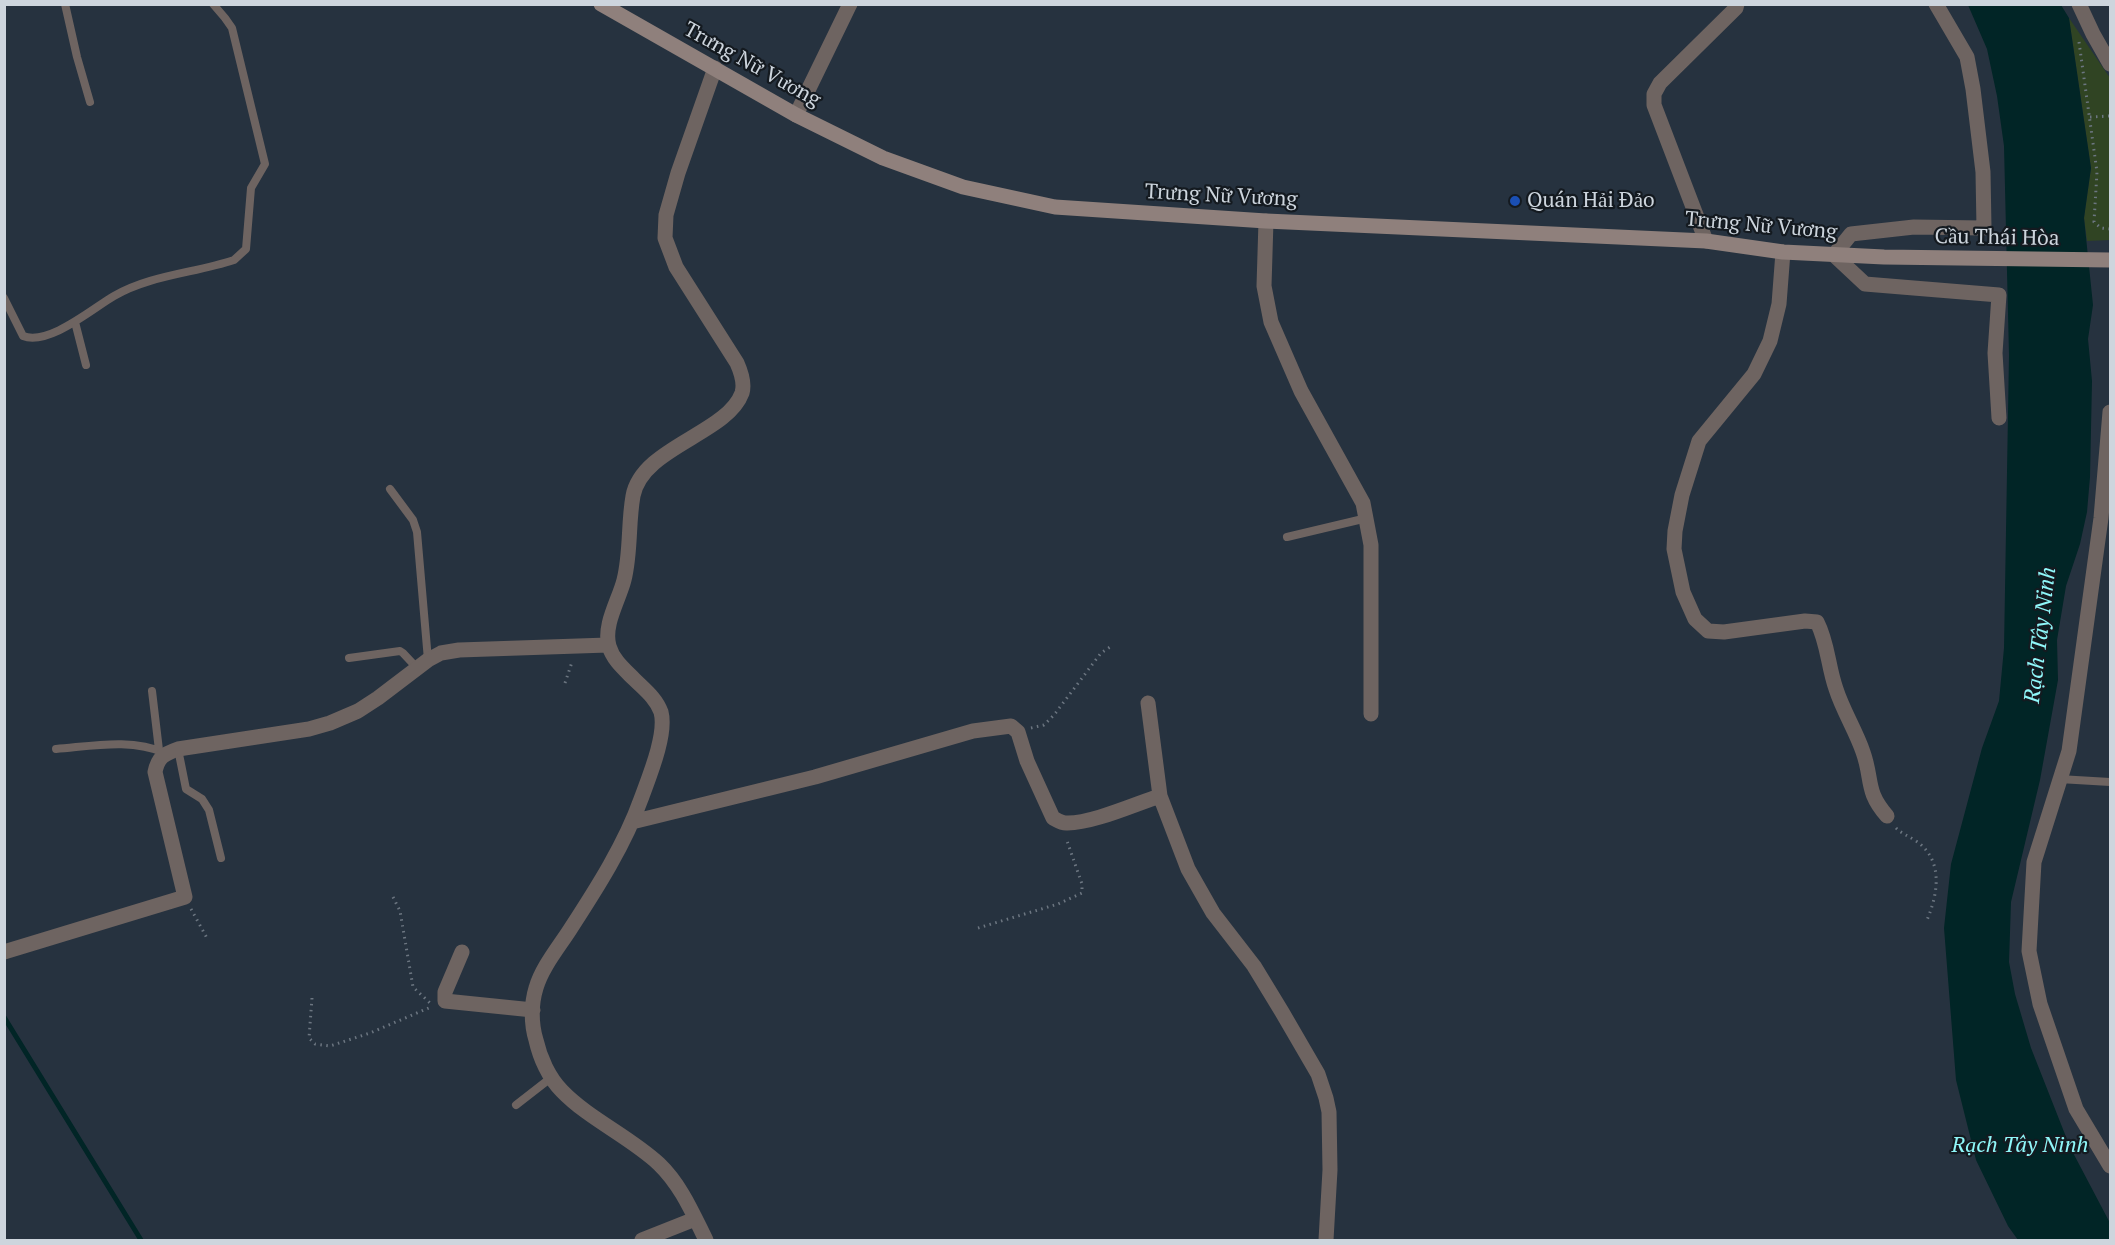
<!DOCTYPE html>
<html>
<head>
<meta charset="utf-8">
<style>
	body { margin:0 }
	#map { position:relative; width:2115px; height:1245px; overflow:hidden; background:#26323f; font-family:"PT Serif",serif }
	canvas { display:block }
	.frame { position:absolute; inset:0; border:6px solid #cdd5dd; pointer-events:none }
</style>
</head>
<body>
<div id="map">
<canvas width="2115" height="1245"></canvas>
<div class="frame"></div>
</div>
<script>
const g = document.querySelector('canvas').getContext('2d');
g.lineJoin = 'round';
function fillPath(path, color) {
  g.fillStyle = color;
  g.fill(path, 'evenodd');
}
function strokePath(path, color, width, dash) {
  g.strokeStyle = color;
  g.lineWidth = width;
  g.lineCap = dash ? 'butt' : 'round';
  g.setLineDash(dash || []);
  g.stroke(path);
}
function write(font, color, halo, rows, align = 'center') {
  g.font = font + ' "PT Serif",serif';
  g.lineWidth = 4.5;
  g.setLineDash([]);
  g.textBaseline = 'middle';
  g.strokeStyle = halo;
  g.fillStyle = color;
  for (const [text, x, y, turn = 0] of rows) {
    g.save();
    g.translate(x, y);
    g.rotate((+turn || 0) * Math.PI / 180);
    g.textAlign = isNaN(turn) ? turn : align;
    if (halo) g.strokeText(text, 0, 0);
    g.fillText(text, 0, 0);
    g.restore();
  }
}
fillPath(new Path2D(`
	M2069,18L2110,78V240L2087,241L2084,218L2091,168Z`), '#304423');
fillPath(new Path2D(`
	M1968,5H2061L2069,18L2091,168L2084,218L2093,305L2088,339L2092,381L2090,477L2087,512L2080,544L2066,586L2057,640L2058,680L2040,780L2011,902L2009,962L2015,994L2031,1048L2070,1147L2110,1223V1240H2018L2008,1226L1976,1160L1956,1080L1944,928L1951,864L1982,748L1999,701L2004,648L2009,355L2004,146L1997,96L1987,49Z`), '#012526');
strokePath(new Path2D(`
	M4,1017L141,1240`), '#012526', 5);
strokePath(new Path2D(`
	M2079,42L2097,172L2094,222L2101,228L2110,229
	M2090,117L2110,116
	M565,683L572,662
	M1031,728L1044,725L1054,715L1101,653L1113,645
	M1896,828C1902,834 1909,836 1916,841C1944,860 1938,894 1927,920
	M393,897L400,911L413,987L430,1003
	M191,909L208,940
	M978,928L1058,904L1082,893V884L1066,838
	M312,998L309,1038L315,1044L330,1046L370,1033L431,1007`), '#6c7681', 3, [1.5, 4.5]);
strokePath(new Path2D(`
	M65,4L77,57L90,102
	M4,298L23,336C49,346 93,308 114,296C150,275 195,273 234,260L246,249L251,188L265,164L232,28L225,18L213,4
	M75,322L86,365
	M390,489L413,520L417,532L428,660
	M1287,537L1367,518
	M349,658L400,651L403,653L417,668
	M152,691L159,750
	M56,749C93,746 131,738 165,753
	M178,749L186,789L202,799L209,810L221,858
	M2059,779L2110,782
	M516,1105L552,1077`), '#6e6461', 8);
strokePath(new Path2D(`
	M1936,4L1967,57L1973,89L1983,172L1984,228L1914,227L1851,234L1834,255L1865,284L1999,295L1995,353L1999,418
	M2079,4L2093,34L2110,64
	M796,115L850,4
	M1266,221L1264,286L1271,322L1301,391L1363,503L1371,545V714
	M1706,241L1654,105V94L1660,83L1736,8L1737,4
	M1783,252L1779,304L1770,341L1754,374L1699,441L1682,495L1675,531L1674,549L1683,592L1695,619L1708,631L1724,632L1805,621L1817,622C1828,643 1828,667 1836,689C1843,711 1856,731 1863,752C1873,780 1865,791 1887,816
	M2110,412L2101,518L2069,751L2034,862L2029,951L2040,1004L2076,1109L2110,1166
	M1148,703L1160,796L1188,869L1213,913L1254,966L1282,1012L1318,1074L1326,1098L1329,1112L1330,1170L1326,1240
	M632,822L815,777L973,731L1011,726L1018,732L1027,761L1053,818C1057,820 1061,823 1066,823C1091,824 1135,804 1160,796
	M4,952L185,897L155,772C158,757 164,754 178,749L309,729L330,723L358,711L378,698L428,660L441,653L459,650L608,645
	M462,952L445,992V1001L533,1010
	M642,1240L695,1219
	M706,1240C693,1214 681,1185 659,1164C630,1137 589,1119 562,1091C549,1078 540,1058 536,1040C531,1024 531,1004 536,988C542,967 559,947 571,928C597,888 625,844 641,799C649,777 667,734 661,712C656,698 644,689 634,679C624,669 613,660 609,646C603,625 619,600 624,580C631,552 628,524 633,496C642,447 727,434 742,393C745,383 741,372 737,363L676,267L665,238L666,215L678,173L715,68`), '#6e6461', 15);
strokePath(new Path2D(`
	M601,4L796,115L883,158L963,187L1055,207L1266,221L1706,241L1783,252L1884,257L2110,260`), '#8f807c', 15);
for (const [x, y, r, color] of [
	[1515,201,6,"#1a4fb4"]
]) {
  const dot = new Path2D();
  dot.arc(x, y, r, 0, 2 * Math.PI);
  g.fillStyle = color;
  g.fill(dot);
  strokePath(dot, '#141a20', 2);
}
write('21px', '#cdd5dd', '#141a20', [
	["Trưng Nữ Vương",752,65,29],
	["Trưng Nữ Vương",1221,196,3],
	["Trưng Nữ Vương",1761,226,5],
	["Cầu Thái Hòa",1997,238,1]
]);
write('21px', '#cdd5dd', '#141a20', [
	["Quán Hải Đảo",1527,201]
], 'left');
write('italic 22px', '#8ff7f9', '#141a20', [
	["Rạch Tây Ninh",2041,635,-83],
	["Rạch Tây Ninh",2020,1146]
]);
</script>
</body>
</html>
